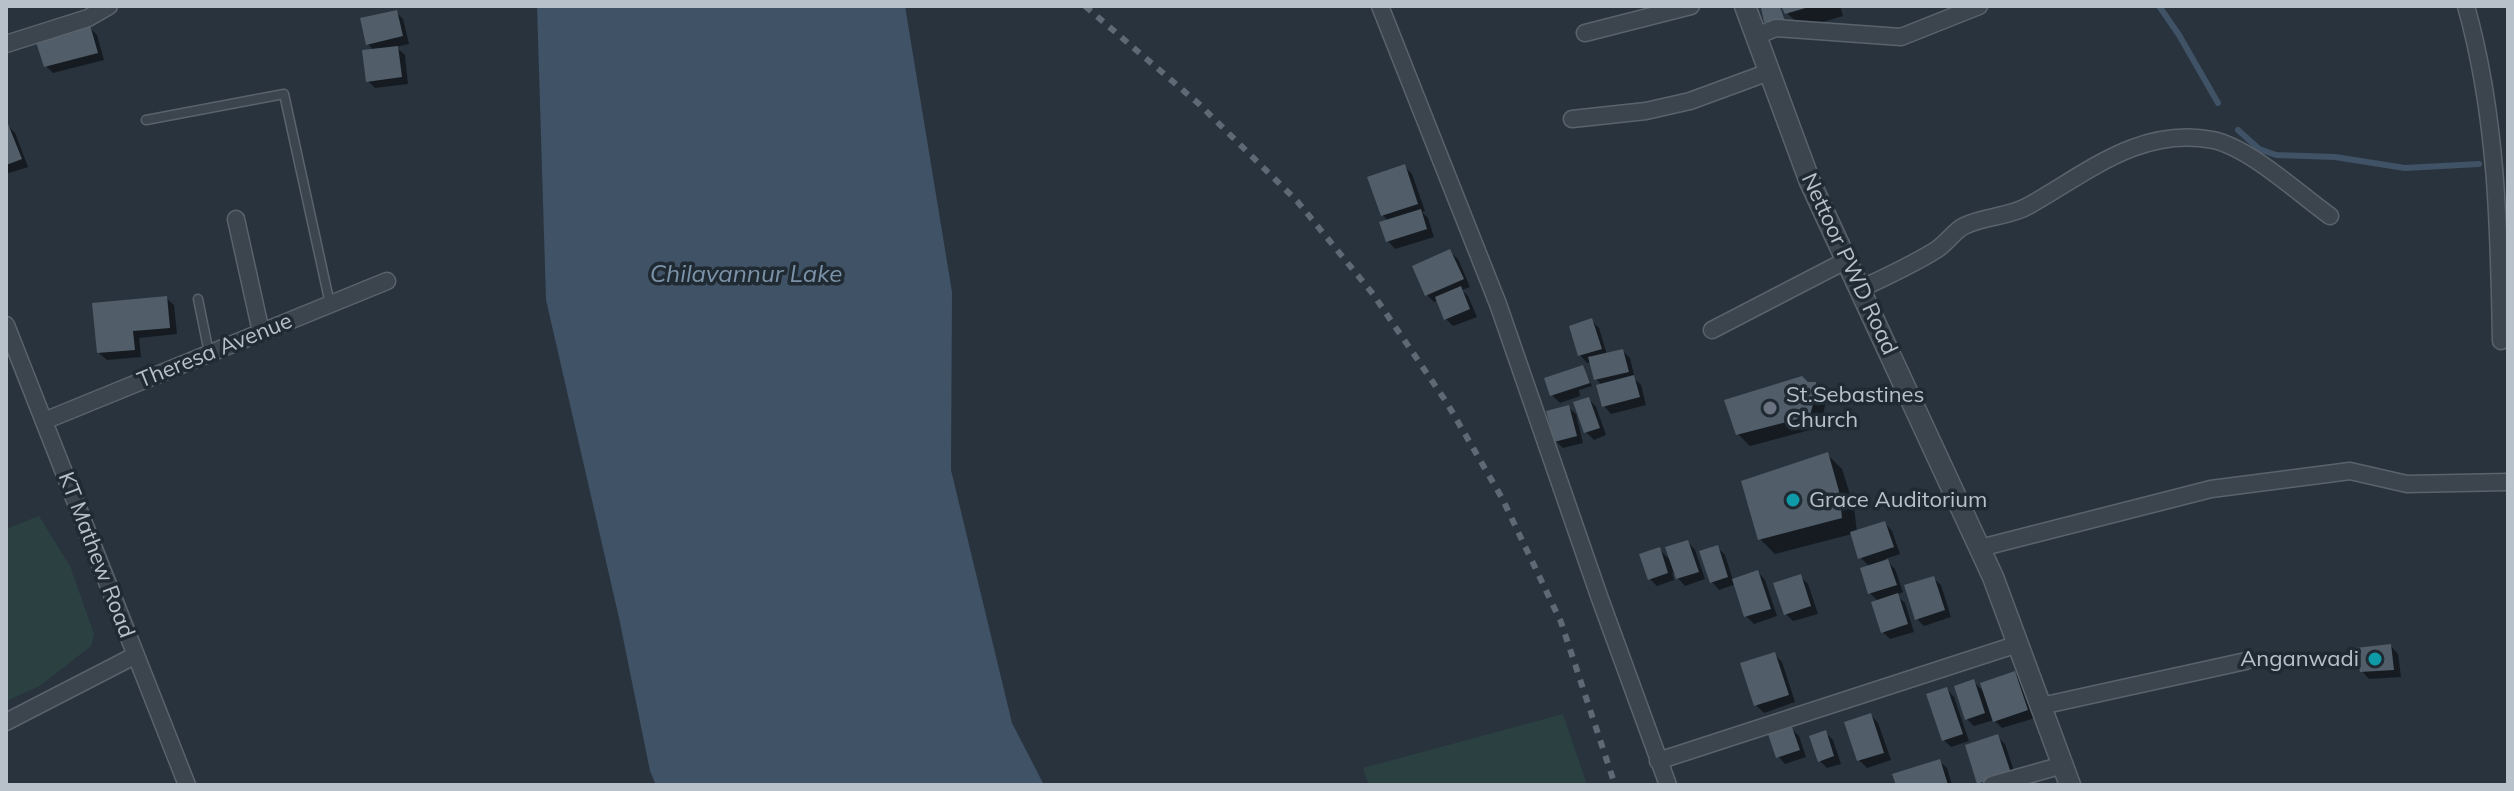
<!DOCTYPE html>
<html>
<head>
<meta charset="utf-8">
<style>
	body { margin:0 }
	#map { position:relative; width:2514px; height:791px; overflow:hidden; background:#28333e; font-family:Mulish,sans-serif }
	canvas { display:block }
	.frame { position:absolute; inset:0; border:8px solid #b8c0c9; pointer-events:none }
</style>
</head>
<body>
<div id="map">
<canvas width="2514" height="791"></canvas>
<div class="frame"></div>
</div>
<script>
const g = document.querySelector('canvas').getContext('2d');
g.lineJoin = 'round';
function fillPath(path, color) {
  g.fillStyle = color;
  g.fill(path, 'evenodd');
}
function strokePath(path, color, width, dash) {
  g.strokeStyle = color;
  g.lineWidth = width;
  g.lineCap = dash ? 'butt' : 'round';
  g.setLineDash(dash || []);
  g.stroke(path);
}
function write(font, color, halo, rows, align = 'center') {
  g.font = font + ' Mulish,sans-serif';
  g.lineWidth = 7;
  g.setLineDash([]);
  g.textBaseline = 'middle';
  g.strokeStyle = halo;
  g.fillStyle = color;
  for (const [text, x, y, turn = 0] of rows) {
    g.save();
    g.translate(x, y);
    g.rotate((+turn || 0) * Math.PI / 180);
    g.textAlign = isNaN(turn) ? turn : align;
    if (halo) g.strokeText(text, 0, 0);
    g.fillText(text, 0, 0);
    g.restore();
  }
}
fillPath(new Path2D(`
	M39,516L70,566L94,634L91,646L40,686L6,701V529Z
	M1563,714L1587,785H1369L1363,768Z`), '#2b4040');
fillPath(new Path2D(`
	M537,6H905L952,292L951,470L1012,723L1044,785H656L650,771L619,618L546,300Z`), '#405265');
fillPath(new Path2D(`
	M1780,6H1840L1843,16L1802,28Z
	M396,12L403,19L409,44L396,47L405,55L408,84L375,88L368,81L374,51L368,44Z
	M89,27L97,35L104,60L53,73L46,66Z
	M7,125L15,133L28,167L6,174Z
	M1404,166L1412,174L1425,211L1422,212L1428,218L1434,237L1395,249L1388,241V221L1383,215Z
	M1450,252L1458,259L1470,287L1462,290L1468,296L1477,317L1453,326L1446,319L1438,300L1434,302L1427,295Z
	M166,298L174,305L177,334L139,338L141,357L107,360L99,353Z
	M1592,321L1599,328L1607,355L1623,351L1630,358L1635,379L1641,385L1646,405L1611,414L1604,406L1602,385L1596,379L1592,362L1587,363L1580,355Z
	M1583,367L1592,386L1579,390L1580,396L1560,403L1552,395Z
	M1808,384H1815L1827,395L1821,427L1750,446L1738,434Z
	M1589,399L1596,407L1606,435L1594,440L1586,432Z
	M1568,407L1576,414L1583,443L1563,448L1556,441Z
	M1827,454L1842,469L1854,507L1857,532L1885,523L1892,531L1900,554L1885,559L1895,569L1903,592L1896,595L1905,603L1914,632L1890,639L1883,632L1879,602L1870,593V567L1860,557L1852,534L1775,554L1760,539Z
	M1688,542L1695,550L1705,579L1685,586L1672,572L1674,580L1657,586L1650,579L1659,549L1672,562Z
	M1717,547L1725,555L1733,580L1758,572L1765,580L1777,616L1754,624L1746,616L1736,584L1719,590L1712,582Z
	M1800,576L1808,584L1818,614L1793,621L1786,614Z
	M1933,578L1941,585L1951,617L1924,626L1917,619Z
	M2391,646L2398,654L2401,677L2369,679L2362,671Z
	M1774,654L1782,662L1795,702L1764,713L1756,705Z
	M2015,673L2022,681L2035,718L2002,728L1994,720L1974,726L1967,719L1974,682L1986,694Z
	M1947,689L1954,697L1969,741L1951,747L1944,740Z
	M1871,715L1878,723L1891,760L1867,768L1859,760Z
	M1792,729L1799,736L1806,757L1785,764L1778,756Z
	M1826,733L1833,740L1841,764L1827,768L1820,761Z
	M1998,737L2005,744L2017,780L2003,785H1982L1979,783Z
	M1939,761L1947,768L1952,785H1898Z`), '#0007');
strokePath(new Path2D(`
	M2159,6L2179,35L2218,103
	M2238,130L2259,149L2276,155L2335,157L2405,168L2479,164`), '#405265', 6);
fillPath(new Path2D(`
	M1781,6H1809V7L1785,14Z
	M1780,7L1785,21L1764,22L1761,8Z
	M397,10L403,36L366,45L360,18Z
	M90,25L98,53L44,67L35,39Z
	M398,46L402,77L366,82L362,50Z
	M6,119L22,159L6,165Z
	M1405,164L1418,204L1381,216L1367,177Z
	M1421,209L1427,229L1386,242L1379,222Z
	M1450,249L1464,279L1425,296L1412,266Z
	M1461,286L1470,309L1444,320L1435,297Z
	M167,296L170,328L133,331L135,350L97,353L92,303Z
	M1592,318L1602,349L1578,356L1569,326Z
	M1623,349L1629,372L1594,380L1588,357Z
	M1583,365L1590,383L1550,396L1544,378Z
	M1634,375L1640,397L1602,407L1596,385Z
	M1802,376L1808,382H1816V392L1810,416L1736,435L1724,400Z
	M1589,397L1600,428L1584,433L1573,402Z
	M1569,405L1577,436L1554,442L1546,411Z
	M1828,452L1839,491L1842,518L1758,540L1741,481Z
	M1885,521L1894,547L1858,559L1850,532Z
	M1688,540L1699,572L1676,579L1665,547Z
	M1718,545L1728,577L1710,583L1699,551Z
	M1660,547L1668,573L1648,580L1639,554Z
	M1888,559L1897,585L1868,594L1860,568Z
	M1758,570L1771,609L1744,617L1732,579Z
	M1801,574L1811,606L1784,615L1773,583Z
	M1934,576L1945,610L1915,620L1904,585Z
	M1898,593L1908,624L1881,633L1871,602Z
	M2391,644L2394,670L2360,672L2355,648Z
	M1775,652L1789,695L1754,706L1740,663Z
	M2015,671L2028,710L1993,722L1980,683Z
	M1974,679L1985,713L1965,720L1954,686Z
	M1947,687L1963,734L1942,741L1926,694Z
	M1871,713L1884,753L1857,761L1844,722Z
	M1792,727L1800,750L1776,758L1768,734Z
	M1826,730L1834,756L1818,762L1809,736Z
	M1998,734L2011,773L1977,784L1965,745Z
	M1940,759L1948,785H1896L1892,774Z`), '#515e69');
const service = new Path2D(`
	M146,120L284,94L330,304
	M198,299L209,353`);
const minor = new Path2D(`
	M1380,6L1498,304L1599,596L1668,785
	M2466,6C2497,116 2499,228 2501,341
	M1585,33L1691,6
	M1756,36L1776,28L1901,37L1979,6
	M6,44L88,18L109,6
	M1572,119L1646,111L1690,101L1769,72
	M236,219L261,332
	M1860,289C1886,277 1912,265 1936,250C1946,244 1954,231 1964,226C1984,216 2009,217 2028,206C2087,173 2140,126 2213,140C2250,148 2298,193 2330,216
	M6,325L187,785
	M1712,330L1847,260
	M44,421L387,281
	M1980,548L2211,489L2350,471L2407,484L2508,482
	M2041,706L2246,661
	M6,722L136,655
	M1658,761L2018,644
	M1992,785L2063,765`);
const tertiary = new Path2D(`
	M1745,6L1810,182L1993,577L2070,785`);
strokePath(service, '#5a636c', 11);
strokePath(minor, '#5a636c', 19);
strokePath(tertiary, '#5a636c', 23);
strokePath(service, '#3c454e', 8);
strokePath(minor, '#3c454e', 16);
strokePath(tertiary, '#3c454e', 20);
strokePath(new Path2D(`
	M1085,6L1199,104L1297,201L1373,294L1447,403L1502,498L1561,622L1615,785`), '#5e6975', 6, [8, 8]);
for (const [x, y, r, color] of [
	[1770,408,8,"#6b7280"],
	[1793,500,8,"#0f9aa8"],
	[2375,659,8,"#0f9aa8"]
]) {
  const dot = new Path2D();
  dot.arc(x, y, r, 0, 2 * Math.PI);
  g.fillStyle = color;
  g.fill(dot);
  strokePath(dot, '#202a33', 3);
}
write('22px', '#b8c0c9', '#202a33', [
	["Nettoor PWD Road",1849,264,65],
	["Theresa Avenue",215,351,-22],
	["KT Mathew Road",96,555,69]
]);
write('22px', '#b8c0c9', '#202a33', [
	["St.Sebastines",1786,395],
	["Church",1786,420],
	["Grace Auditorium",1809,500],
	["Anganwadi",2359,659,"right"]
], 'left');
write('italic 24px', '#7c93a9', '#202a33', [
	["Chilavannur Lake",746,275]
]);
</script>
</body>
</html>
